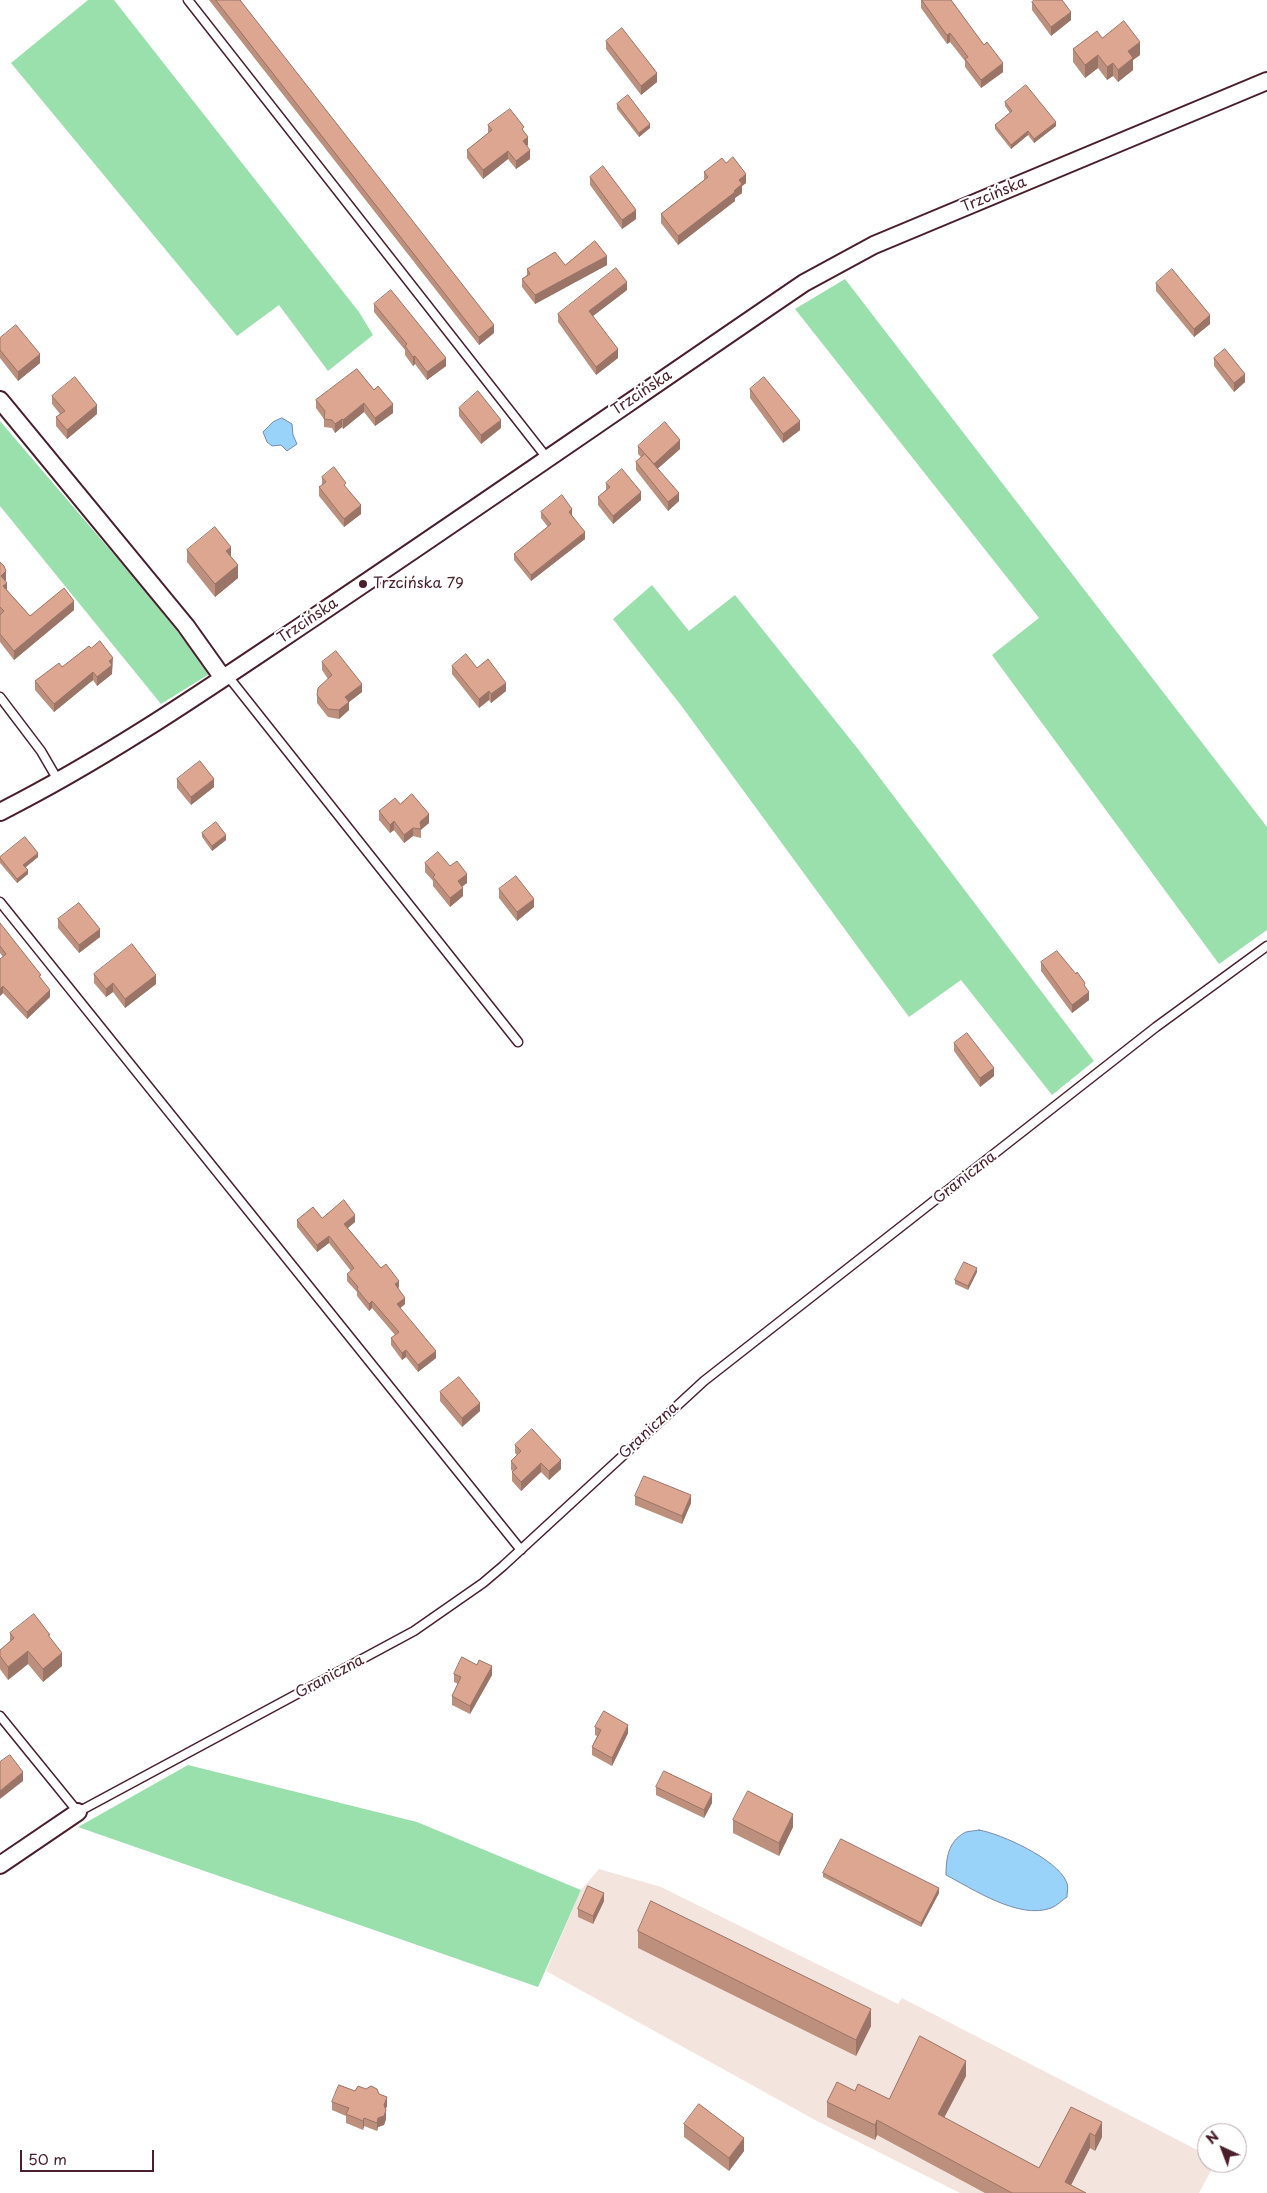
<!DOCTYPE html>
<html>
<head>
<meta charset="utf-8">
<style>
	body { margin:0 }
	#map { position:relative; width:1267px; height:2193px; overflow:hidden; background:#fff; font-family:"Playpen Sans",sans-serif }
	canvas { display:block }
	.north { position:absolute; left:1197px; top:2123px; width:50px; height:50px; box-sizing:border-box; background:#fff; border:1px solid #b7a5aa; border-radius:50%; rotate:317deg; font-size:14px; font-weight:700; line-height:20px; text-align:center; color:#4a1f2b }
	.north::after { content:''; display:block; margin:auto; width:18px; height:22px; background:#4a1f2b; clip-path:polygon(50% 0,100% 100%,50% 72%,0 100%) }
	.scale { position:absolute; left:20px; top:2150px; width:134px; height:22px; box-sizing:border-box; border:2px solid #4a1f2b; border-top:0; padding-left:6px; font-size:15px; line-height:18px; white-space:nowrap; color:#4a1f2b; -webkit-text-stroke:4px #fff; paint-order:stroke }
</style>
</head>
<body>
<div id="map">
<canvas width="1267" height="2193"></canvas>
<div class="north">N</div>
<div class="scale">50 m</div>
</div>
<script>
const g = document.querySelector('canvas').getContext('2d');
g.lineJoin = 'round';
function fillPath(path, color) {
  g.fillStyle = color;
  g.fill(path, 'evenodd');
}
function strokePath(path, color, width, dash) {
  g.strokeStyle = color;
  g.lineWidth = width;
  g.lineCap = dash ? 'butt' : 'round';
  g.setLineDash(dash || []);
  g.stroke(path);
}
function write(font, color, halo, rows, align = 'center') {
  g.font = font + ' "Playpen Sans",sans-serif';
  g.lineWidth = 4;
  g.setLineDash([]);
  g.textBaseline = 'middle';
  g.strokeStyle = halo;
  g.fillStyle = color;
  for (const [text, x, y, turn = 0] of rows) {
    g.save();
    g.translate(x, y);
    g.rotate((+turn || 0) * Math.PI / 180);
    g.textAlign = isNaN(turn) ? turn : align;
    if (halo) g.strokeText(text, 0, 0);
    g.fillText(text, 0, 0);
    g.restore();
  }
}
fillPath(new Path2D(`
	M599,1869L661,1887L898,2004L902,1998L1207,2155V2163H1215L1199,2193H960L815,2120L546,1971L581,1890Z`), '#f4e4de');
fillPath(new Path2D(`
	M88,0H114L359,312L373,335L328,371L279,305L237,336L11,63Z
	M845,279L1267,827V930L1219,964L992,655L1039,618L795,309Z
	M0,421L140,585L211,673L161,704L0,506Z
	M652,585L689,631L735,595L858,749L1094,1061L1052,1095L961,980L909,1017L680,704L613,619Z
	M188,1765L417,1822L581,1890L538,1987L78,1827Z`), '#9ae0ad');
const water = new Path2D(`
	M282,418L292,424L293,435L297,444L287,451L281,445L272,446L267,442L263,432L273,422Z
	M979,1830C1002,1834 1056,1859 1066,1881C1069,1886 1067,1892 1067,1897C1062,1900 1057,1906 1051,1908C1019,1920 973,1889 946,1875C946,1859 948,1842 964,1833C967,1831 975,1831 979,1830Z`);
fillPath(water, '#9ad3fa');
strokePath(water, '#7a8ba7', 1);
const service = new Path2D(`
	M188,0L547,458
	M227,675L518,1042
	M0,697L41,751L59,782
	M0,902L521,1550
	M0,1716L78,1812L414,1631L483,1583L503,1566L704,1381L1156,1027L1267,946`);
const minor = new Path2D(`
	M0,400L186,626L223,678
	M0,812C111,756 213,685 316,616C480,506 641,394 804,283L874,245L1267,81
	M0,1865L78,1812`);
strokePath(service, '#4a1f2b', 11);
strokePath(minor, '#4a1f2b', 20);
strokePath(service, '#fff', 8);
strokePath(minor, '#fff', 16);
fillPath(new Path2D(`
	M209,0H240L494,333L479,345Z
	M921,0H951L1003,72L981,88L965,67V61L950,42L947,44L921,8Z
	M1032,2L1071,20L1051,36L1032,10Z
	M1102,38L1140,55L1133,60V70L1118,82L1113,76L1107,80L1098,68L1085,78L1073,62V49Z
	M606,41L657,82L641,95L606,49Z
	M1005,102L1056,126L1034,143L1028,135L1011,149L995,129V125L1010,113L1005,106Z
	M617,104L650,128L639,137L617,109Z
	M488,125L524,132L528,145L527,146L530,159L516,169L508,159L483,179L467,158V150L488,133Z
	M726,163L746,183L742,186V193L735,198V201L678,245L661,223V214L704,180V172Z
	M590,177L636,219L622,229L590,185Z
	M565,265H607L535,304L522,287V279L527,275V269Z
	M1156,283L1210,324L1194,337L1156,291Z
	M627,290L593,316L618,358L596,375L558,322V314Z
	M374,304L446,366L427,380L415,364L413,366L405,355V350L374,312Z
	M0,338L40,363L18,381L0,358Z
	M1214,358L1245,382L1234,392L1214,366Z
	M357,369L393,413L375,426L364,412L343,429L342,427L335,433L332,428L324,427V419L316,408V400Z
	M750,389L800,430L783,443L750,398Z
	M52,396L97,414L67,439L56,426V417L60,414L52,404Z
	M459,408L501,428L481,444L459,416Z
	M638,446L680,449L657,469L679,501L668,511L636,470V462L641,457L638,454Z
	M322,477L361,514L344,527L319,496V487L322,485Z
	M606,483L641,500L613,524L598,505V497L606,490Z
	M541,512L572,515L585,539L531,581L514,560V554L548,527L541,518Z
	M187,550L231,557L238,578L215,597L187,562Z
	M0,562L6,580L5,581L7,590L30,616L74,610L14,660L0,642Z
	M91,648L113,667H112V674L97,686L93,680L54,712L35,690V681L62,667Z
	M322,662L362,692L349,702V710L339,719L328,717L317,703V695L328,679L322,670Z
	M452,666L477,668L506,691L491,703L489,700L479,708L452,674Z
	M177,779L214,787L191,805L177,788Z
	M400,804L429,823L421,830V838L413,836L404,843L394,830L390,833L379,820V811Z
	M202,833L226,840L212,851L202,837Z
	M0,857H38L26,867L28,874L17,883L0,863Z
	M425,863L450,866L467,883L462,886L463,896L450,907L433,886V881L425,872Z
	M499,889L534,907L517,921L499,898Z
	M58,919L100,937L79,953L58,928Z
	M0,923L41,979L50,997L27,1019L3,993L0,996V959L3,957L0,953Z
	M1041,962L1085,987L1089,1000L1072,1013L1041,971Z
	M94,974L156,984L125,1008L113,992L106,997L94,983Z
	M954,1043L994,1076L980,1087L954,1051Z
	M322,1218L355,1222L348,1228L381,1268L399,1287L398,1288L405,1304L400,1308L436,1358L418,1372L406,1357L402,1360L391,1345V1338L395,1335L372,1308L369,1311L357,1296V1292L347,1281V1274L351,1271L329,1243L317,1252L297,1227V1220Z
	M977,1272L968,1290L955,1284V1280Z
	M440,1392L480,1411L462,1427L440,1401Z
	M515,1445L561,1469L549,1480L541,1472L521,1491L512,1481V1472L513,1471L511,1470V1461L517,1455L515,1453Z
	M635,1496L691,1503L682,1524L635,1505Z
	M10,1633L50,1637L62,1666L43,1682L28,1664L8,1680L0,1669V1650L10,1642Z
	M477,1665L492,1675L470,1714L452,1705V1696L458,1684L454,1682V1674Z
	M595,1727L628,1733L612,1766L592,1755V1747L597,1736L595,1735Z
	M656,1787L712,1803L704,1818L656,1795Z
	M733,1820L793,1827L779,1856L733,1833Z
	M823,1873L939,1893L921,1927L823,1877Z
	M604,1901L593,1924L578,1917V1909Z
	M638,1931L871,2026L856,2056L638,1948Z
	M966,2076L944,2118L1039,2168L1071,2107L1102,2137L1095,2151L1090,2148L1071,2185L1086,2193H985L877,2135L875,2140L827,2117V2102L889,2099Z
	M379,2094L387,2106L385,2109L386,2119L384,2125L378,2127L377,2131L364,2126L363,2130L346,2123V2116L332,2110V2102Z
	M684,2124L744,2151L729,2171L684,2137Z`), '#bd8f7d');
fillPath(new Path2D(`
	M1071,12V20L1051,36V27Z
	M950,33V42L947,44V35Z
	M1140,42V55L1133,60V70L1118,82V70L1128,51Z
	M1098,55V68L1085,78V65Z
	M1003,63V72L981,88V80Z
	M1113,63V76L1107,80V67Z
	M657,73V82L641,95V86Z
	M1056,122V126L1034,143V139Z
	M650,124V128L639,137V133Z
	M1028,131V135L1011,149V145Z
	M528,137V145L523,149V141Z
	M530,150V159L516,169V161Z
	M508,151V159L483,179V170Z
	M746,174V183L742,186V193L735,198V201L678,245V236L739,180Z
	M636,210V219L622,229V220Z
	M607,256V265L535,304V295Z
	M627,282V290L589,319V311Z
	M1210,315V324L1194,337V329Z
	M494,325V333L479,345V337Z
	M618,349V358L596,375V367Z
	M40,354V363L18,381V372Z
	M415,356V364L413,366V357Z
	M446,358V366L427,380V372Z
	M1245,374V382L1234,392V383Z
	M364,403V412L343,429V420Z
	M393,404V413L375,426V418Z
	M97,405V414L67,439V430Z
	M342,419V427L335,433V424Z
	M501,420V428L481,444V435Z
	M800,421V430L783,443V434Z
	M680,440V449L654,472V464Z
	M641,492V500L613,524V516Z
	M679,493V501L668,511V502Z
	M361,505V514L344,527V519Z
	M572,509V515L569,518V512Z
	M585,532V539L531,581V575Z
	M231,547V559L226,551Z
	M238,565V578L215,597V584Z
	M6,571V580L1,584V576Z
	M7,583V591L3,586Z
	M74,601V610L14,660V651Z
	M113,658L112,674L97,686V677L109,661Z
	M93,672V680L54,712V704Z
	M506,683V691L491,703V694Z
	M362,684V692L349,702V710L339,719V710L345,697Z
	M489,691V700L479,708V699Z
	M214,779V787L191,805V797Z
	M429,814V823L420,830V822Z
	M394,821V830L390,833V825Z
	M413,828V836L404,843V835Z
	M226,835V840L212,851V846Z
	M38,853V857L23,869V865Z
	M28,870V874L17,883V879Z
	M467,874V883L458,890V881Z
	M463,888V896L450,907V898Z
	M534,899V907L517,921V912Z
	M100,929V937L79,953V945Z
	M156,975V984L125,1008V999Z
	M113,983V992L106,997V989Z
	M3,986V993L0,996V989Z
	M50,990V997L27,1019V1012Z
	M1089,992V1000L1072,1013V1005Z
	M994,1068V1076L980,1087V1078Z
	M355,1215V1222L344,1231V1224Z
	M329,1236V1243L317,1252V1245Z
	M977,1268V1272L968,1290V1286Z
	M399,1281V1287L395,1291V1284Z
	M405,1298V1304L397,1311V1304Z
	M372,1301V1308L369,1311V1304Z
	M406,1350V1357L402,1360V1353Z
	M436,1351V1358L418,1372V1365Z
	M480,1403V1411L462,1427V1418Z
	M561,1460V1469L549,1480V1471Z
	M541,1463V1472L521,1491V1482Z
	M691,1495V1503L682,1524V1516Z
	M28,1651V1664L8,1680V1667Z
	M62,1653V1666L43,1682V1669Z
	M492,1666V1675L470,1714V1706Z
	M628,1725V1733L612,1766V1758Z
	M23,1772V1781L0,1799V1791Z
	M712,1794V1803L704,1818V1810Z
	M793,1814V1827L779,1856V1843Z
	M939,1888V1893L921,1927V1923Z
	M604,1893V1901L593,1924V1916Z
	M871,2009V2026L856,2056V2040Z
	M966,2061V2076L938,2129V2114Z
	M387,2097V2106L384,2114V2105Z
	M386,2110V2119L384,2125L378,2127L377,2131V2123L378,2118Z
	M364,2118V2126L363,2130V2121Z
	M877,2120V2135L875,2140V2125Z
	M1102,2122V2137L1095,2151V2136Z
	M1090,2133V2148L1067,2193L1065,2182Z
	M744,2138V2151L729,2171V2158Z`), '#9a7466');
const building = new Path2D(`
	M216,0H240L494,325L479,337Z
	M922,0H951L984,45L987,42L1003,63L981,80L965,59L968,57L950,33L947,35Z
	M1035,0H1062L1071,12L1051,27L1032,2Z
	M1124,21L1140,42L1128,51L1133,58L1118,70L1113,63L1107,67L1098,55L1085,65L1073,49L1097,31L1102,38Z
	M622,28L657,73L641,86L606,41Z
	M1026,85L1056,122L1034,139L1028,131L1011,145L995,125L1012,111L1005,102Z
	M628,95L650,124L639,133L617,104Z
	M510,109L524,127L522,129L528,137L523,141L530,150L516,161L508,151L483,170L467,150L492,130L488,125Z
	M733,157L746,174L739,180L742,184L734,191L735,192L678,236L661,214L708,177L704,172L722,158L726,163Z
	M603,166L636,210L622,220L590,177Z
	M595,241L607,256L535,295L522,279L530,274L527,269L555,252L565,265Z
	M616,268L627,282L589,311L618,349L596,367L558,314Z
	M1172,269L1210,315L1194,329L1156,283Z
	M391,290L446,358L427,372L415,356L413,357L405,346L407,344L374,304Z
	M16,325L40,354L18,372L0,350V338Z
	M1225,349L1245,374L1234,383L1214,358Z
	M357,369L374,390L378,386L393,404L375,418L364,403L343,420L342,419L335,424L332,420L324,419L325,411L316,400Z
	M75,377L97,405L67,430L56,417L65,411L52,396Z
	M764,377L800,421L783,434L750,389Z
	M478,391L501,420L481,435L459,408Z
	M665,422L680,440L654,464L638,446Z
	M645,454L679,493L668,502L636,462Z
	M334,467L346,483L344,485L361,505L344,519L319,487L326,482L322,477Z
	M622,469L641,492L613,516L598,497L610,487L606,483Z
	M562,495L572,509L569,512L585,532L531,575L514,554L551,524L541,512Z
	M215,527L231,547L226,551L238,565L215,584L187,550Z
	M0,562L4,566L6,571L1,576L7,583L3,586L30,616L64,588L74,601L14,651L0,634V615L4,611L0,607Z
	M100,641L113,658L109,661L112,665L97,677L93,672L54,704L35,681L59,663L62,667L89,646L91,648Z
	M336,651L362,684L345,697L349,702L339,710L328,709L317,695L318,688L332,675L322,662Z
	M466,654L477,668L488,659L506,683L491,694L489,691L479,699L452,666Z
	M200,761L214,779L191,797L177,779Z
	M412,794L429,814L420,822L421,829L413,828L404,835L394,821L390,825L379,811L395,798L400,804Z
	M216,822L226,835L212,846L202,833Z
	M25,837L38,853L23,865L28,870L17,879L0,858V857Z
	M438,852L450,866L457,861L467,874L458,881L463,888L450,898L433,877L435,875L425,863Z
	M516,876L534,899L517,912L499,889Z
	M79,903L100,929L79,945L58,919Z
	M0,923L41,975L39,976L50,990L27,1012L3,986L0,989V959L6,954L0,946Z
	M132,944L156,975L125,999L113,983L106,989L94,974Z
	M1057,951L1076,974L1077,972L1085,983L1084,985L1089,992L1072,1005L1041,962Z
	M967,1033L994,1068L980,1078L954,1043Z
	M344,1200L355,1215L344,1224L381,1268L386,1264L399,1281L395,1284L405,1298L397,1304L436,1351L418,1365L406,1350L402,1353L391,1338L399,1332L372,1301L369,1304L357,1289L358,1287L347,1274L354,1268L329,1236L317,1245L297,1220L313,1207L322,1218Z
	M964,1262L977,1268L968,1286L955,1280Z
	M459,1377L480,1403L462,1418L440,1392Z
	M532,1429L561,1460L549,1471L541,1463L521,1482L512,1472L517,1468L511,1461L521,1451L515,1445Z
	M644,1476L691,1495L682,1516L635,1496Z
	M34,1614L50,1635H48L62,1653L43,1669L28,1651L8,1667L0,1656V1650L14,1638L10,1633Z
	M462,1657L477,1665L479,1660L492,1666L470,1706L452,1696L461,1677L454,1674Z
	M604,1711L628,1725L612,1758L592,1747L601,1730L595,1727Z
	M10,1755L23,1772L0,1791V1762Z
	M664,1771L712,1794L704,1810L656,1787Z
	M748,1791L793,1814L779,1843L733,1820Z
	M841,1839L939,1888L921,1923L823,1873Z
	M588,1886L604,1893L593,1916L578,1909Z
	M651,1901L871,2009L856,2040L638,1931Z
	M920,2036L966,2061L938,2114L1039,2168L1071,2107L1102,2122L1095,2136L1090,2133L1065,2182L1086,2193H1012L877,2120L875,2125L827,2102L837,2082L855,2091L858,2084L889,2099Z
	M339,2085L355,2091L358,2086L366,2089L371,2086L377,2089L379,2094L387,2097L384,2105L386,2110L384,2116L378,2118L377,2123L364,2118L363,2121L346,2114L349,2108L332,2102Z
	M699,2104L744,2138L729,2158L684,2124Z`);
fillPath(building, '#dca691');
strokePath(building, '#9a7466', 1);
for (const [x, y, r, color] of [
	[363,584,5,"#4a1f2b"]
]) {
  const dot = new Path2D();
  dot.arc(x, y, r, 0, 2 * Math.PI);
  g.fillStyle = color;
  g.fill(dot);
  strokePath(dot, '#fff', 2);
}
write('15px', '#4a1f2b', '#fff', [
	["Trzcińska",994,195,-23],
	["Trzcińska",642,393,-34],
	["Trzcińska",308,621,-34],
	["Graniczna",965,1178,-38],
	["Graniczna",649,1431,-43],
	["Graniczna",330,1677,-28]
]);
write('15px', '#4a1f2b', '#fff', [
	["Trzcińska 79",373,584]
], 'left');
</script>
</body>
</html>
